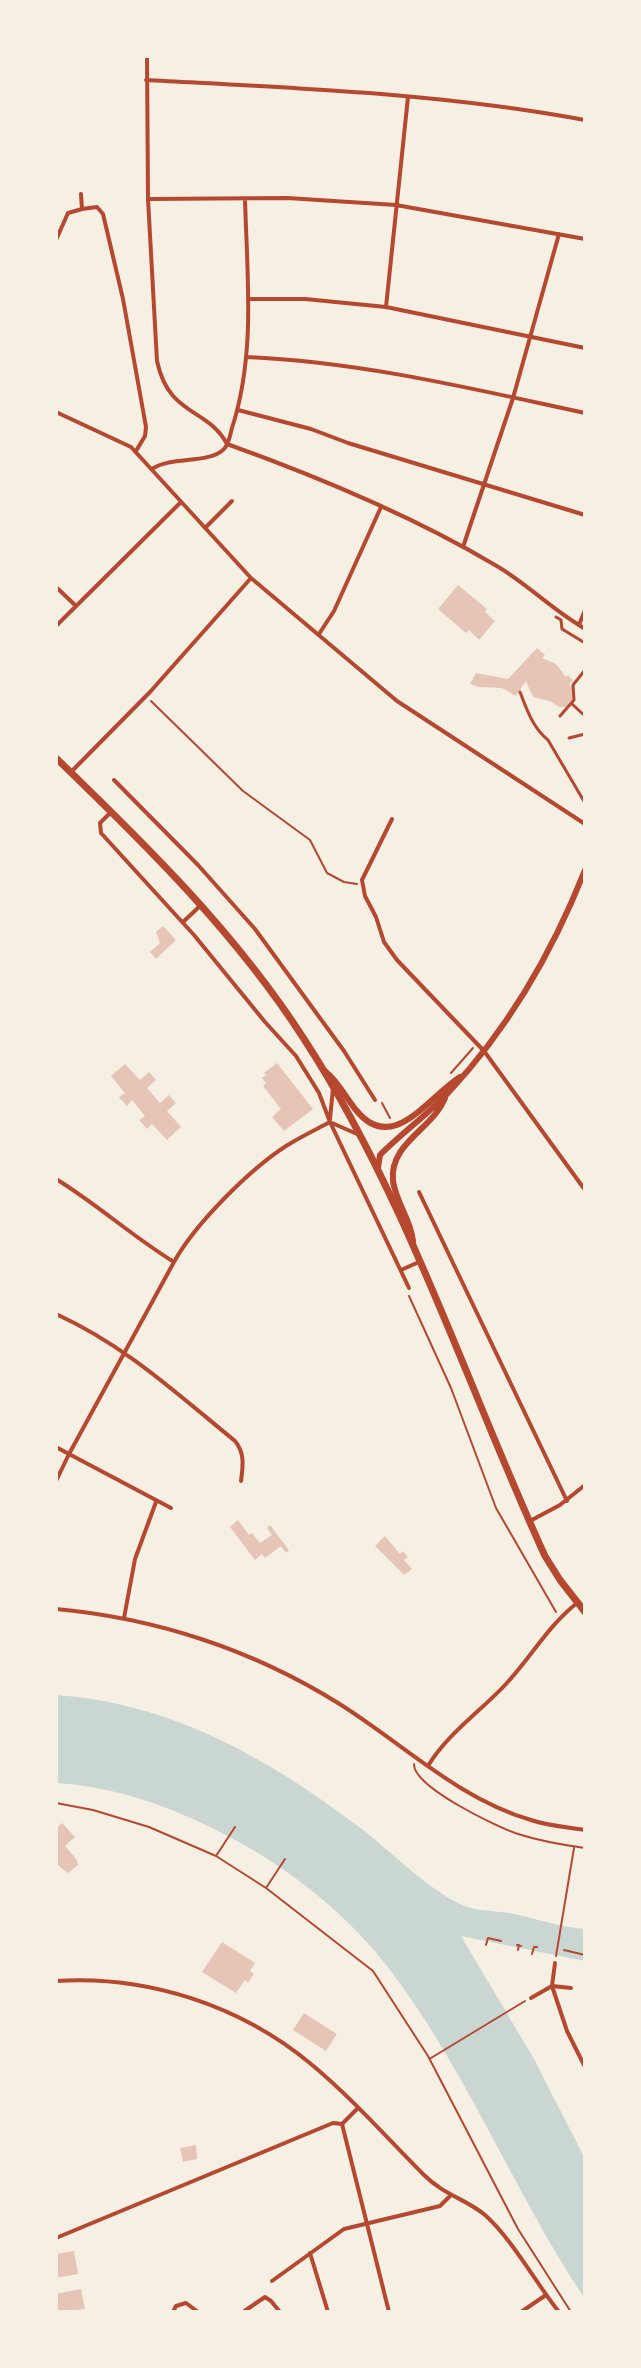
<!DOCTYPE html>
<html>
<head>
<meta charset="utf-8">
<style>
	body { margin:0 }
	#map { position:relative; width:641px; height:2368px; overflow:hidden; background:#f6efe4; font-family:"Playfair Display",serif }
	canvas { display:block }
	.frame { position:absolute; inset:0; border:58px solid #f6efe4; pointer-events:none }
</style>
</head>
<body>
<div id="map">
<canvas width="641" height="2368"></canvas>
<div class="frame"></div>
</div>
<script>
const g = document.querySelector('canvas').getContext('2d');
g.lineJoin = 'round';
function fillPath(path, color) {
  g.fillStyle = color;
  g.fill(path, 'evenodd');
}
function strokePath(path, color, width, dash) {
  g.strokeStyle = color;
  g.lineWidth = width;
  g.lineCap = dash ? 'butt' : 'round';
  g.setLineDash(dash || []);
  g.stroke(path);
}
fillPath(new Path2D(`
	M56,1695C173,1703 271,1760 363,1830C394,1854 424,1886 460,1904C476,1912 496,1910 514,1914C538,1919 560,1927 585,1929V1961L461,1936L534,2059L585,2159V2299C513,2191 466,2068 387,1966C341,1907 278,1860 212,1828C164,1804 110,1786 56,1783Z`), '#c9d6d2');
fillPath(new Path2D(`
	M458,585L487,609L485,612L495,621L479,640L469,630L466,633L438,609Z
	M537,648L545,655L542,658L556,664L566,677L568,675L573,680L569,685L573,689L574,698L566,707H559L550,701L533,697L526,681L516,696L502,688L479,687L470,684L476,673L508,679Z
	M163,926L176,940L156,959L150,952L160,943L156,932Z
	M277,1063L313,1109L284,1131L272,1117L281,1109L263,1086L266,1083L262,1078L266,1075L264,1073Z
	M125,1064L140,1080L149,1072L156,1080L147,1088L160,1103L169,1095L176,1103L167,1111L181,1127L167,1140L152,1124L147,1129L139,1120L145,1116L132,1100L127,1106L119,1097L125,1093L111,1076Z
	M238,1520L249,1535L252,1533L260,1543L272,1535L267,1528L270,1525L289,1550L286,1553L281,1546L265,1558L262,1554L255,1560L230,1527Z
	M385,1536L400,1554L403,1551L408,1557L404,1560L412,1569L404,1575L375,1546Z
	M62,1823L75,1837L65,1846L77,1860L78,1865L68,1873L56,1864V1829Z
	M222,1942L255,1963L250,1971L254,1974L248,1983L245,1980L236,1993L202,1972Z
	M304,2013L337,2034L326,2051L293,2030Z
	M196,2145L197,2159L183,2162L180,2148Z
	M74,2251L78,2274L56,2278V2254Z
	M81,2289L85,2309L58,2312L56,2294Z`), '#e6c5b7');
strokePath(new Path2D(`
	M151,701L243,791L310,840L327,873L344,882L357,884
	M451,1073L473,1048
	M382,1103L390,1118
	M409,1296L451,1388L496,1508L556,1612
	M414,1764C413,1787 497,1827 518,1834C540,1841 563,1845 585,1848
	M56,1803L93,1810L149,1827L216,1856L266,1888L373,1971L428,2056L518,2229L571,2312
	M216,1856L235,1827
	M266,1888L285,1859
	M486,1945L488,1938L501,1941
	M517,1945L521,1946
	M518,1950L519,1945
	M564,1950L585,1955
	M532,1954L534,1947H537
	M556,1956L574,1848
	M431,2058L525,2001`), '#b5482f', 2);
strokePath(new Path2D(`
	M556,617L561,620L562,629L585,643
	M585,683V695
	M520,692C527,710 533,728 548,740L585,803
	M572,704L585,716
	M560,716L574,700L573,685L585,670
	M569,738L585,734`), '#b5482f', 3);
strokePath(new Path2D(`
	M147,56L148,199L157,361C169,417 207,407 227,444
	M146,80C293,88 440,93 585,120
	M148,199L287,198L396,205L585,239
	M82,209L97,207L103,214L123,299L146,427L145,436L136,451
	M56,240L68,213L82,209L81,194
	M248,299H305L386,307L585,348
	M386,307L408,97
	M247,357C362,362 473,389 585,413
	M238,410L311,429L348,443L585,515
	M56,412L131,447L251,578L397,701L585,824
	M227,444C319,477 411,515 495,565C525,582 549,607 579,625
	M152,469C171,456 207,464 223,450C229,445 230,435 232,428C256,354 247,275 245,199
	M205,528L232,501
	M463,547L513,398L559,234
	M56,587L76,606
	M585,610L579,625L585,629
	M56,626L181,502
	M319,634L334,611L381,507
	M71,772L150,692L251,578
	M114,780L198,865L255,929L344,1051L375,1100
	M111,812L100,823L101,833L194,935L265,1022L296,1056L319,1093L330,1122L409,1288
	M392,819L362,880L365,896L376,917L384,942L397,960L484,1051L585,1190
	M183,922L200,906
	M330,1119L333,1088
	M332,1123L357,1134
	M56,1179C97,1204 133,1237 174,1262C195,1224 249,1170 286,1146C300,1137 315,1130 330,1122
	M419,1192L567,1501
	M401,1270L419,1262
	M56,1314C126,1346 176,1393 235,1441C245,1453 243,1466 241,1481
	M56,1447L69,1454L174,1262
	M56,1481L69,1454L171,1508
	M530,1521L560,1505L585,1485
	M56,1609C156,1618 253,1650 338,1703C401,1742 458,1799 531,1820C548,1826 567,1827 585,1830
	M124,1618L135,1559L156,1502
	M428,1766C447,1734 482,1710 506,1684C531,1657 548,1626 577,1603
	M56,1981C147,1975 240,2005 311,2064C352,2098 387,2138 424,2175C444,2195 466,2199 485,2215C512,2239 536,2283 559,2312
	M571,1988L552,1986L567,2031L585,2067
	M531,1998L552,1986L555,1963
	M342,2124L389,2312
	M56,2238L333,2123L342,2124L358,2108
	M310,2253L328,2312
	M272,2281L344,2229L440,2206L450,2196
	M173,2312L176,2306L186,2303L198,2312
	M243,2312L265,2297L271,2301L280,2312
	M521,2312L546,2295`), '#b5482f', 4);
strokePath(new Path2D(`
	M325,1071C339,1082 345,1097 356,1110C393,1156 429,1096 460,1077
	M378,1168L380,1155C402,1133 427,1115 448,1093C508,1029 553,951 585,870
	M413,1241C411,1220 396,1203 393,1181C389,1143 433,1129 445,1098`), '#b5482f', 6);
strokePath(new Path2D(`
	M56,758C146,845 236,933 304,1039C408,1199 466,1384 545,1556L560,1580L585,1612`), '#b5482f', 7);
</script>
</body>
</html>
